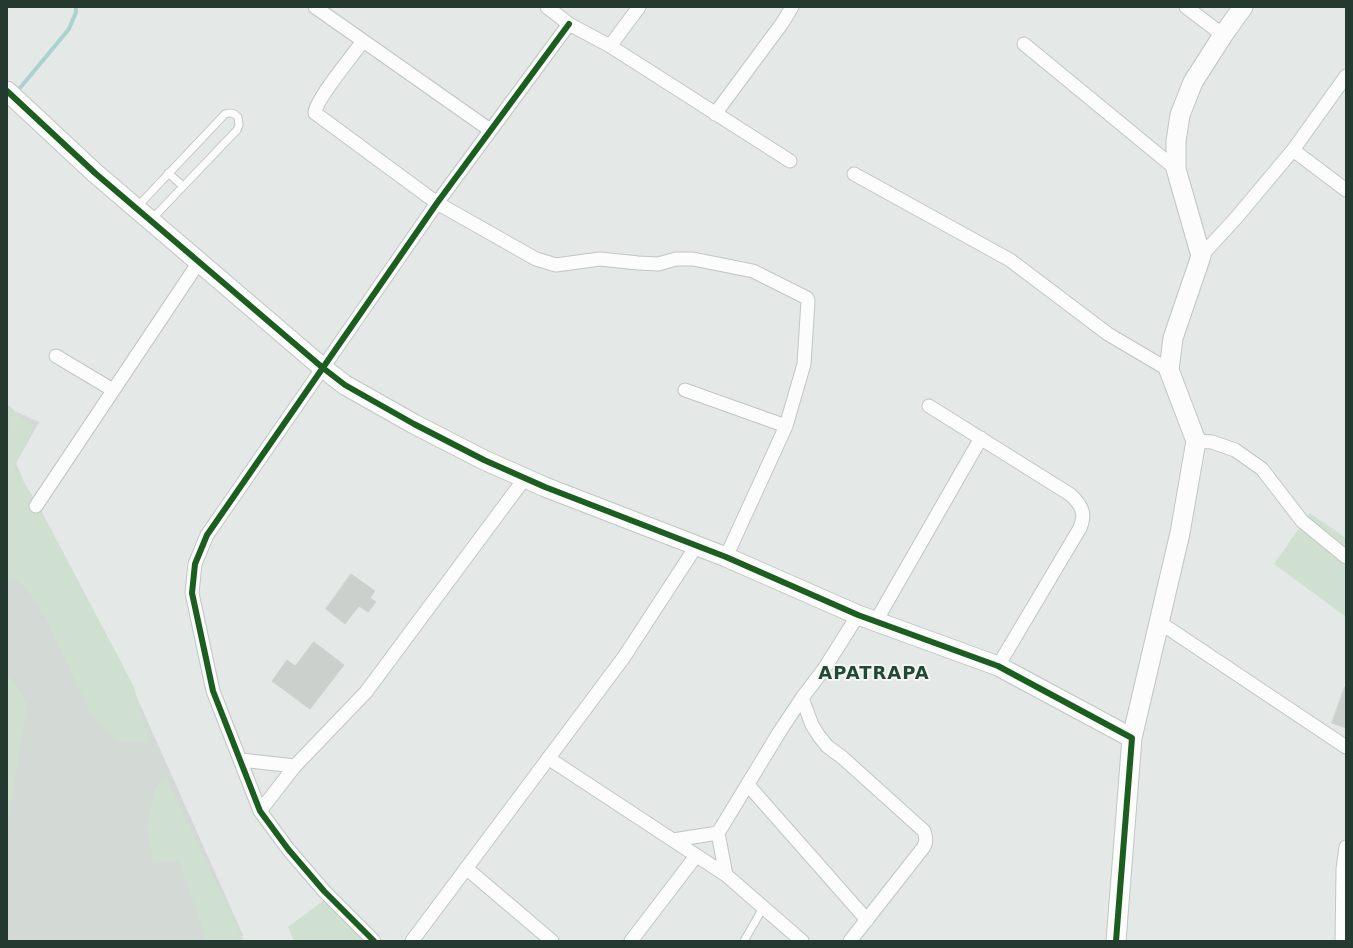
<!DOCTYPE html>
<html>
<head>
<meta charset="utf-8">
<style>
	body { margin:0 }
	#map { position:relative; width:1353px; height:948px; overflow:hidden; background:#e4e8e6; font-family:"DejaVu Sans",sans-serif }
	canvas { display:block }
	.frame { position:absolute; inset:0; border:8px solid #24392f; pointer-events:none }
</style>
</head>
<body>
<div id="map">
<canvas width="1353" height="948"></canvas>
<div class="frame"></div>
</div>
<script>
const g = document.querySelector('canvas').getContext('2d');
g.lineJoin = 'round';
function fillPath(path, color) {
  g.fillStyle = color;
  g.fill(path, 'evenodd');
}
function strokePath(path, color, width, dash) {
  g.strokeStyle = color;
  g.lineWidth = width;
  g.lineCap = dash ? 'butt' : 'round';
  g.setLineDash(dash || []);
  g.stroke(path);
}
function write(font, color, halo, rows, align = 'center') {
  g.font = font + ' "DejaVu Sans",sans-serif';
  g.lineWidth = 4;
  g.setLineDash([]);
  g.textBaseline = 'middle';
  g.strokeStyle = halo;
  g.fillStyle = color;
  for (const [text, x, y, turn = 0] of rows) {
    g.save();
    g.translate(x, y);
    g.rotate((+turn || 0) * Math.PI / 180);
    g.textAlign = isNaN(turn) ? turn : align;
    if (halo) g.strokeText(text, 0, 0);
    g.fillText(text, 0, 0);
    g.restore();
  }
}
fillPath(new Path2D(`
	M7,404L15,411L39,422L16,463L25,485L121,662L243,935L239,941H7Z`), '#d3d9d5');
fillPath(new Path2D(`
	M7,409L34,425L14,466L41,510L134,687L149,742L118,741L90,713L44,614L21,582L7,577V431L10,428Z
	M1310,513L1346,538V617L1274,564Z
	M7,673L27,703L7,831Z
	M166,778L244,941H207L179,861H153L147,827L155,788Z
	M327,898L363,941H294L288,927Z`), '#cfe0d1');
strokePath(new Path2D(`
	M20,88L69,29L76,12V7`), '#aad2ce', 4);
const building = new Path2D(`
	M351,574L375,591L370,598L376,602L368,612L359,606L345,624L326,609Z
	M314,642L344,665L310,709L272,681L287,660L295,666Z
	M1345,687H1346V728L1332,723Z`);
fillPath(building, '#cbd0cd');
strokePath(building, '#cdd1ce', 1);
const lane = new Path2D(`
	M168,173L183,186
	M137,207L225,114C231,112 234,113 238,117L239,125L237,130L151,220
	M744,941L763,908`);
const street = new Path2D(`
	M315,7L490,130
	M547,7L569,24L610,46L790,161
	M1186,7L1223,35
	M363,41C354,54 315,100 315,113L437,203L536,259L556,265L600,259L638,263L658,264L676,259H693L753,271L807,298L808,301L804,364L786,426L726,557
	M1024,44L1176,169
	M610,46L639,7
	M715,114L783,22L792,7
	M1293,150L1346,190
	M854,174L1010,260L1108,334L1169,370
	M1201,256L1236,218L1293,150L1346,76
	M56,356L113,390
	M685,390L786,426
	M929,406L1071,495C1082,506 1086,513 1080,528L998,666
	M1196,441L1212,442L1235,450L1262,469L1302,521L1346,557
	M36,506L199,262
	M876,621L981,438
	M1159,622L1346,747
	M802,698L812,725L819,736L827,746L843,758L924,831C926,838 927,842 923,848L850,941
	M548,758L726,875L802,941
	M241,760L295,766
	M748,785L867,920
	M260,811L295,766L366,692L525,478
	M673,840L718,833
	M466,868L552,941
	M726,875L718,833L780,731L802,698L824,669L858,615
	M374,941L324,891L288,849L260,811L213,691L192,593L195,564L207,535L437,203L569,24
	M412,941L624,657L697,545
	M631,941L696,856
	M1342,941L1343,869L1346,847`);
const secondary = new Path2D(`
	M7,91L95,173L323,368L345,385L414,424L484,460L545,487L726,557L858,615L998,666L1132,738L1116,941
	M1132,738L1180,533L1196,441L1169,370L1173,338L1201,256L1176,169V141L1180,115L1193,82L1223,35L1243,7`);
strokePath(lane, '#c1c5c3', 9);
strokePath(street, '#c1c5c3', 15);
strokePath(secondary, '#c0c6c3', 21);
strokePath(lane, '#fbfcfb', 7);
strokePath(street, '#fbfcfb', 13);
strokePath(secondary, '#fbfcfb', 19);
strokePath(new Path2D(`
	M7,91L95,173L323,368L345,385L414,424L484,460L545,487L726,557L858,615L998,666L1132,738L1116,941
	M374,941L324,891L288,849L260,811L213,691L192,593L195,564L207,535L437,203L569,24`), '#1b5e20', 6);
g.letterSpacing = '1px';
write('bold 18px', '#234936', '#f2f7f4', [
	["APATRAPA",874,674]
]);
g.letterSpacing = '0px';
</script>
</body>
</html>
